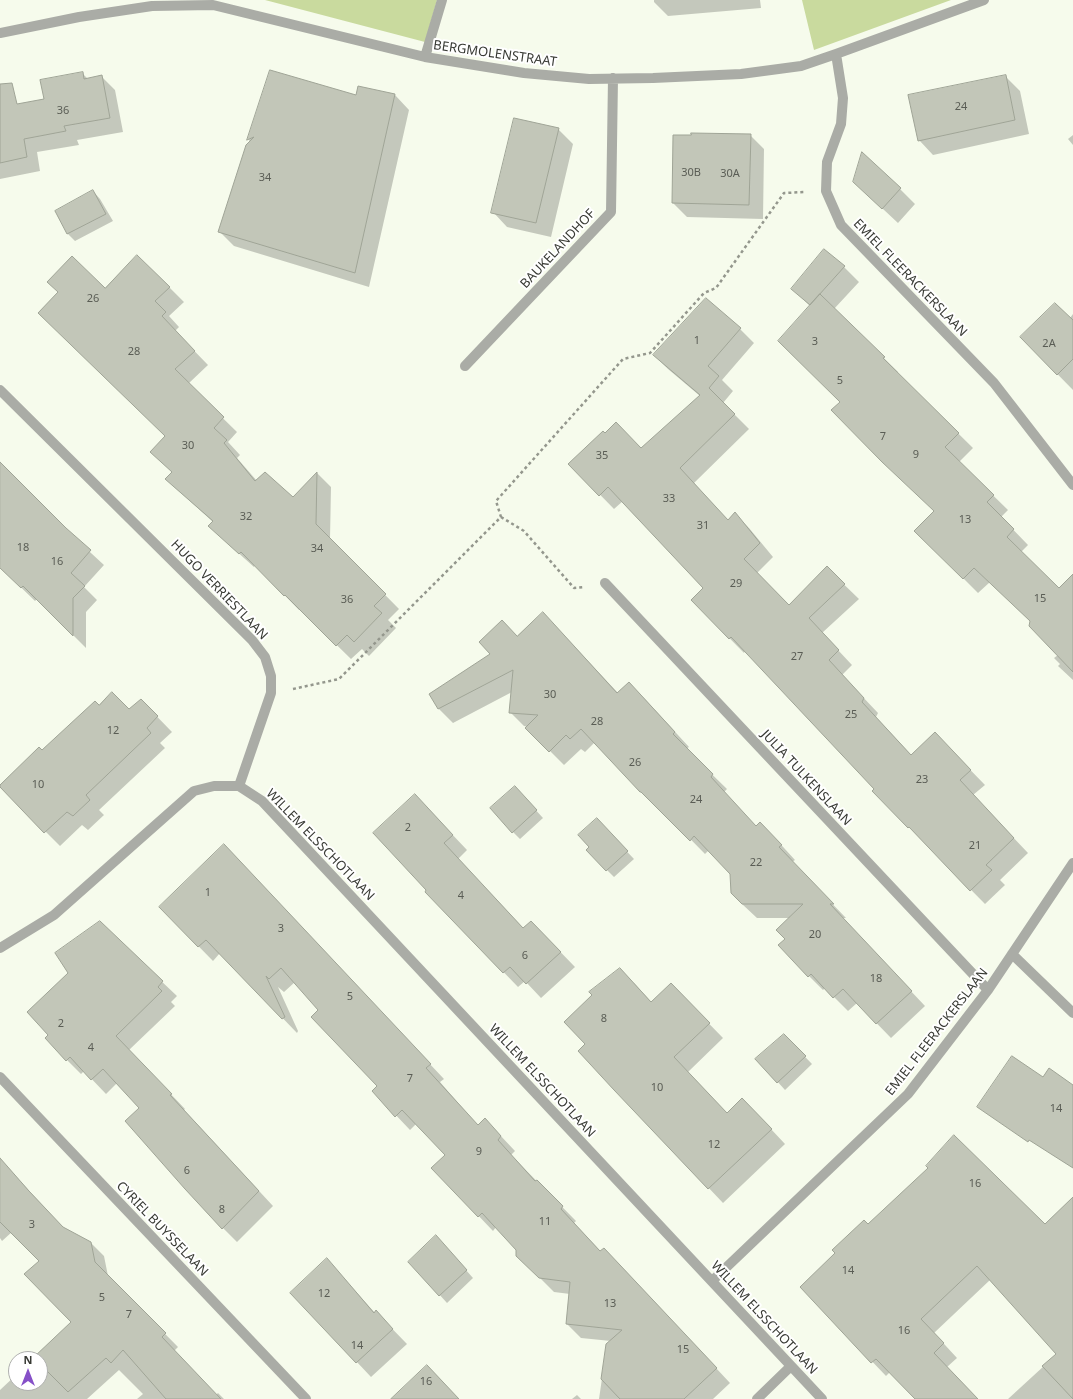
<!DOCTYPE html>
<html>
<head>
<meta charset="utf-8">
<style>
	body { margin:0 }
	#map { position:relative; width:1073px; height:1399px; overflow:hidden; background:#f6fbec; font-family:"Noto Sans",sans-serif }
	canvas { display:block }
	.north { position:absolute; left:8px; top:1351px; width:40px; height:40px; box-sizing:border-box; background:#fff; border:1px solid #afb0ae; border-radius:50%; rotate:0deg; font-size:11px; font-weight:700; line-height:16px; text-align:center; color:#383a34 }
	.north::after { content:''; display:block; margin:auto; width:14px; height:18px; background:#8650c8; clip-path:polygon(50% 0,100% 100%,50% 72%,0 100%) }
</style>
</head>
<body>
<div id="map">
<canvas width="1073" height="1399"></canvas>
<div class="north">N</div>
</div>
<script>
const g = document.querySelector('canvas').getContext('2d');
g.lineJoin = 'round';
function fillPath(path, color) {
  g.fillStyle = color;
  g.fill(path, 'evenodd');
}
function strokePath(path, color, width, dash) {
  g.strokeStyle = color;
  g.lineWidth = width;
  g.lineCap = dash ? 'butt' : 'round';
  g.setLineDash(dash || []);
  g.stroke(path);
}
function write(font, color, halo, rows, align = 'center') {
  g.font = font + ' "Noto Sans",sans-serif';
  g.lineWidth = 4;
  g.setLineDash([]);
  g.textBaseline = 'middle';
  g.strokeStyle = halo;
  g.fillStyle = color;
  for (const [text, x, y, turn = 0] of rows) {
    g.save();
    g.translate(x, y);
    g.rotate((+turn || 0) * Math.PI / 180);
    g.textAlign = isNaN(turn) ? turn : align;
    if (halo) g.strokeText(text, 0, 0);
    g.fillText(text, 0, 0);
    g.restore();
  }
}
fillPath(new Path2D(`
	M265,0H437L425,42Z
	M802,0H951L814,50Z`), '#c9da9e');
fillPath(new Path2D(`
	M654,0H760L761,8L668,16L654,2Z
	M271,71L356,97L395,95L409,110L369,287L234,246L219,231L250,142L249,140Z
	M82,73L88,79L102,77L115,90L123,132L77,140L79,145L37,152L40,171L0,179V108L45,100Z
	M1005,76L1020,91L1029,134L933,155L919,140Z
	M558,129L573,144L551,237L507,227L493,212Z
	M750,135L764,149L763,219L687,217L673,203Z
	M1073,135V145L1068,139Z
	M854,182L900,189L915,204L898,223Z
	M93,191L100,199L113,221L75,241L68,234L57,212Z
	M844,267L859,282L834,309L898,372L897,373L973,448L959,462L1008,510L1001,517L1028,545L1021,552L1059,589L1073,578V680L1058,666L1060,664L1054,658L1058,655L1031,622L990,582L978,593L916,531L935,511L810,306L793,289Z
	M169,287L184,302L169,316L179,327L175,331L208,365L188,384L237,432L228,442L240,455L237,458L257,481L293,498L317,473L331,487L330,539L399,609L388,620L396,628L369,656L362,649L351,659L300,609L299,610L255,565L254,567L224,540L213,522L166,479L173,473L167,436L105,289Z
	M1073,314V390L1021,337L1070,318Z
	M740,329L754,343L722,380L733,391L723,403L749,429L694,483L728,521L735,514L749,528L773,557L757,573L790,606L827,568L859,599L822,633L852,665L842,675L878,713L876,717L911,755L949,748L985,785L973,795L1028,853L1000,880L1005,885L985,904L909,827L876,789L745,651L744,653L692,600L705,588L623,501L614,509L570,464L641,449L700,396L668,369L654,355Z
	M0,463L65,529L104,565L84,587L97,600L86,612V648L37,599L35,601L0,567Z
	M557,628L618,693L643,697L689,747L686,749L727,789L724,792L756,827L774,837L795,860L792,862L846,918H842L925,1006L891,1038L857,1003L848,1011L825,988L823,990L809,976L786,939L790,918H757L742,904L731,873L709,850L705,854L595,742L585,752L581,749L564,765L527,728L528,727L524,726L510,712L512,692L453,723L439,709L431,694L518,637Z
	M141,700L172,732L160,743L165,748L99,810L104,815L88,830L82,825L60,846L0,786L99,706L129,711Z
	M522,795L543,818L520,839L513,832Z
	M430,811L467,850L458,859L524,929L546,937L575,967L541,998L525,981L518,987L426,892Z
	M597,820L634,859L614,877L607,870L590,847Z
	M238,860L444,1079L440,1082L478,1126L499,1134L515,1151L511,1155L576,1221L574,1223L601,1252L618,1263L730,1383L713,1399H599L607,1344L611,1341L581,1338L567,1324L570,1294L554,1292L517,1255L516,1249L496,1227L493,1231L433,1168L447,1155L416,1124L410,1130L373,1091L379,1086L320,1010L295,982L284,992L278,987L298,1031L297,1033L220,953L213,961L160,907Z
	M100,923L177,996L171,1002L175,1006L129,1050L185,1109L184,1110L273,1206L237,1242L223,1228L140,1108L117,1083L106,1094L84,1071L81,1074L67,1060L50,1035L69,974Z
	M634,983L652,1003L685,999L723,1038L688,1072L727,1114L756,1113L785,1144L723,1203L579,1051L586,1044Z
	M784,1035L812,1064L785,1090L757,1059Z
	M0,1159L64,1229L91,1243L104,1256L108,1276L178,1347L174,1351L216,1395L218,1393L224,1399H137L143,1394L119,1370L87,1399H0V1390L16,1375V1383H40V1359H35L74,1324L40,1261L12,1232L2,1241L0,1238Z
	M1073,1198V1399H1008L1057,1354L990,1280L934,1333L957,1358L947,1367L977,1399H916L890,1372L886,1376L801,1287L868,1225H1045Z
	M443,1244L473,1278L447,1303L410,1262Z
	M327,1260L341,1275L375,1313L376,1312L407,1344L371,1377L292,1293Z
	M577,1395L581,1399H572Z`), '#0003');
const building = new Path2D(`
	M270,70L356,95L358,86L395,94L355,273L218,232L246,145L254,137L247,140Z
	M83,72L84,79L102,75L110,118L64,126L66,131L24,139L27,157L0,163V84L12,83L17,104L44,99L40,80Z
	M1006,75L1015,120L918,141L908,95Z
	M514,118L559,128L536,223L491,213Z
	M691,133L751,134L749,205L672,203L673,135H691Z
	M862,152L901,188L882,209L853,182Z
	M93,190L106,214L67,234L55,211Z
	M824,249L845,266L810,305L791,289Z
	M137,255L170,287L155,301L166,312L162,316L195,351L175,369L224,417L214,428L227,440L224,443L255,481L265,472L293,497L317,472L316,524L386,594L374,606L382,613L354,642L347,635L336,646L285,595L284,596L241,552L239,554L208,526L213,521L165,479L172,472L150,452L165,436L38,313L58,292L47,282L72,256L105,288Z
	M820,294L885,357L883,358L959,433L945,447L994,495L987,502L1014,529L1007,537L1059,588L1073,574V672L1029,626L1030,621L974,568L963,579L914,531L934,511L882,462L831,410L840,402L778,341Z
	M706,298L741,328L708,366L719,376L709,388L735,414L680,468L728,520L735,512L760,543L744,559L789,605L827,566L845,584L809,618L839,650L829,660L864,698L862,702L911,755L935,732L971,770L960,780L1014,838L986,865L992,870L970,891L909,827L908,828L872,791L874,789L731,637L729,639L691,600L703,588L608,487L599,496L568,464L603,431L605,433L616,422L641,448L700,395L653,355Z
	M1055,303L1073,320V359L1057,375L1020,337Z
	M0,462L66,528L91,550L71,573L85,586L73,598V636L23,586L21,588L0,568Z
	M543,612L617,693L629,682L675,732L673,734L713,774L711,777L756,826L760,822L782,845L779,847L834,904H830L912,991L876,1024L843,989L833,998L811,974L808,977L778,945L785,939L776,930L803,904H742L731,893L730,874L694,836L690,841L641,792H640L581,729L570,739L566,735L549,752L525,728L538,715L509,713L513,670L438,709L429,694L490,654L479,642L502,620L517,636Z
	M112,692L129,709L141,699L158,716L147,728L151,733L86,795L90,800L73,816L67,812L44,833L0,787V785L39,747L42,750L95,701L99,705Z
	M515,786L537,810L512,833L490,808Z
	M415,794L453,835L444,843L523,928L531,921L561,952L526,984L510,967L503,973L425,892L426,890L373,833Z
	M597,818L628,851L606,871L586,850L589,847L578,835Z
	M224,844L431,1064L426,1068L478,1125L485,1118L501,1136L498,1140L535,1181L537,1180L563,1206L561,1209L600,1251L604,1248L717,1368L684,1399H620L601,1379L606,1344L622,1330L566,1324L570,1282L539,1278L516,1256V1250L482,1213L478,1217L431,1168L445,1155L402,1110L395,1117L372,1091L377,1086L311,1017L318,1010L281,968L269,979L266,976L285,1017L282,1019L206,940L198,947L159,907Z
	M100,921L163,981L158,987L162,991L116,1036L172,1094L170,1095L259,1191L222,1229L185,1189L125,1121L139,1108L103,1069L91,1080L70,1057L66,1061L45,1038L48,1035L27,1012L68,973L55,953Z
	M620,968L651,1002L671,983L710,1023L674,1057L727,1113L742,1098L772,1129L708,1189L614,1090L578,1051L585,1044L564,1022L592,995L589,992Z
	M784,1034L806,1056L777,1083L755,1059Z
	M1012,1056L1043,1077L1049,1068L1073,1085V1168L1029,1140L1028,1142L977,1107Z
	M954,1135L1045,1224L1073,1197V1399L1042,1366L1056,1354L977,1266L921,1319L944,1343L934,1353L978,1399H915L876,1359L871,1363L800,1287L835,1253L832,1250L864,1220L868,1224L928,1168L926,1166Z
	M0,1158L29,1191L63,1227L91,1242L95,1262L166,1333L162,1337L221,1399H166L123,1350L111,1363L106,1358L68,1392L40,1364V1359H35L34,1357L71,1322L24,1274L39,1261L0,1222Z
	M436,1235L467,1270L439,1296L408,1262Z
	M327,1258L374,1313L376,1310L393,1329L356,1363L290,1293Z
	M427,1365L459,1399H391Z`);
fillPath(building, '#c2c6b8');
strokePath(building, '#9fa496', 1);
strokePath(new Path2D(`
	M501,517L524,531L574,588L584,587
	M293,689L339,679L501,517L496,501L623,359L650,353L704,293L716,288L784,193L804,192`), '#94978d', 2.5, [3, 3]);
strokePath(new Path2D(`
	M0,33L79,17L152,6L213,5L425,57L524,73L589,79L653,78L741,74L801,66L836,54L984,0
	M836,54L843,98L841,124L827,162L826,191L841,225L994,383L1073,485
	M425,57L442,0
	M465,366L611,212L613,78
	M0,390L252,640L265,657L271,676V693L239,786H214L194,791L54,915L0,948
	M605,583L988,990
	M239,786L262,801L822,1399
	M1012,954L1073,1013
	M0,1077L306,1399
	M712,1281L908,1094L988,990L1073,863
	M757,1399L791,1366`), '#aaaca6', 10);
write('11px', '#5a5d55', null, [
	["24",961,107],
	["36",63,111],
	["30B",691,173],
	["30A",730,174],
	["34",265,178],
	["26",93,299],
	["1",697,341],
	["3",815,342],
	["2A",1049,344],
	["28",134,352],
	["5",840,381],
	["7",883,437],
	["30",188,446],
	["9",916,455],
	["35",602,456],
	["33",669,499],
	["32",246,517],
	["13",965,520],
	["31",703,526],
	["18",23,548],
	["34",317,549],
	["16",57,562],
	["29",736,584],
	["15",1040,599],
	["36",347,600],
	["27",797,657],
	["30",550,695],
	["25",851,715],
	["28",597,722],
	["12",113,731],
	["26",635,763],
	["23",922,780],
	["10",38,785],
	["24",696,800],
	["2",408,828],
	["21",975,846],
	["22",756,863],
	["1",208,893],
	["4",461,896],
	["3",281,929],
	["20",815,935],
	["6",525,956],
	["18",876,979],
	["5",350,997],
	["8",604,1019],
	["2",61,1024],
	["4",91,1048],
	["7",410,1079],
	["10",657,1088],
	["14",1056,1109],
	["12",714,1145],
	["9",479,1152],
	["6",187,1171],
	["16",975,1184],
	["8",222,1210],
	["11",545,1222],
	["3",32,1225],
	["14",848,1271],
	["12",324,1294],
	["5",102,1298],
	["13",610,1304],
	["7",129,1315],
	["16",904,1331],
	["14",357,1346],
	["15",683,1350],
	["16",426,1382]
]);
write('13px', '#383a34', '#fff', [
	["BERGMOLENSTRAAT",495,54,8],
	["BAUKELANDHOF",558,249,-47],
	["EMIEL FLEERACKERSLAAN",910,278,46],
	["HUGO VERRIESTLAAN",219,590,46],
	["JULIA TULKENSLAAN",806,778,47],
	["WILLEM ELSSCHOTLAAN",320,845,46],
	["EMIEL FLEERACKERSLAAN",937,1032,-52],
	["WILLEM ELSSCHOTLAAN",542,1081,47],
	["CYRIEL BUYSSELAAN",162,1229,46],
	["WILLEM ELSSCHOTLAAN",764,1318,47]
]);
</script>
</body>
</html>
